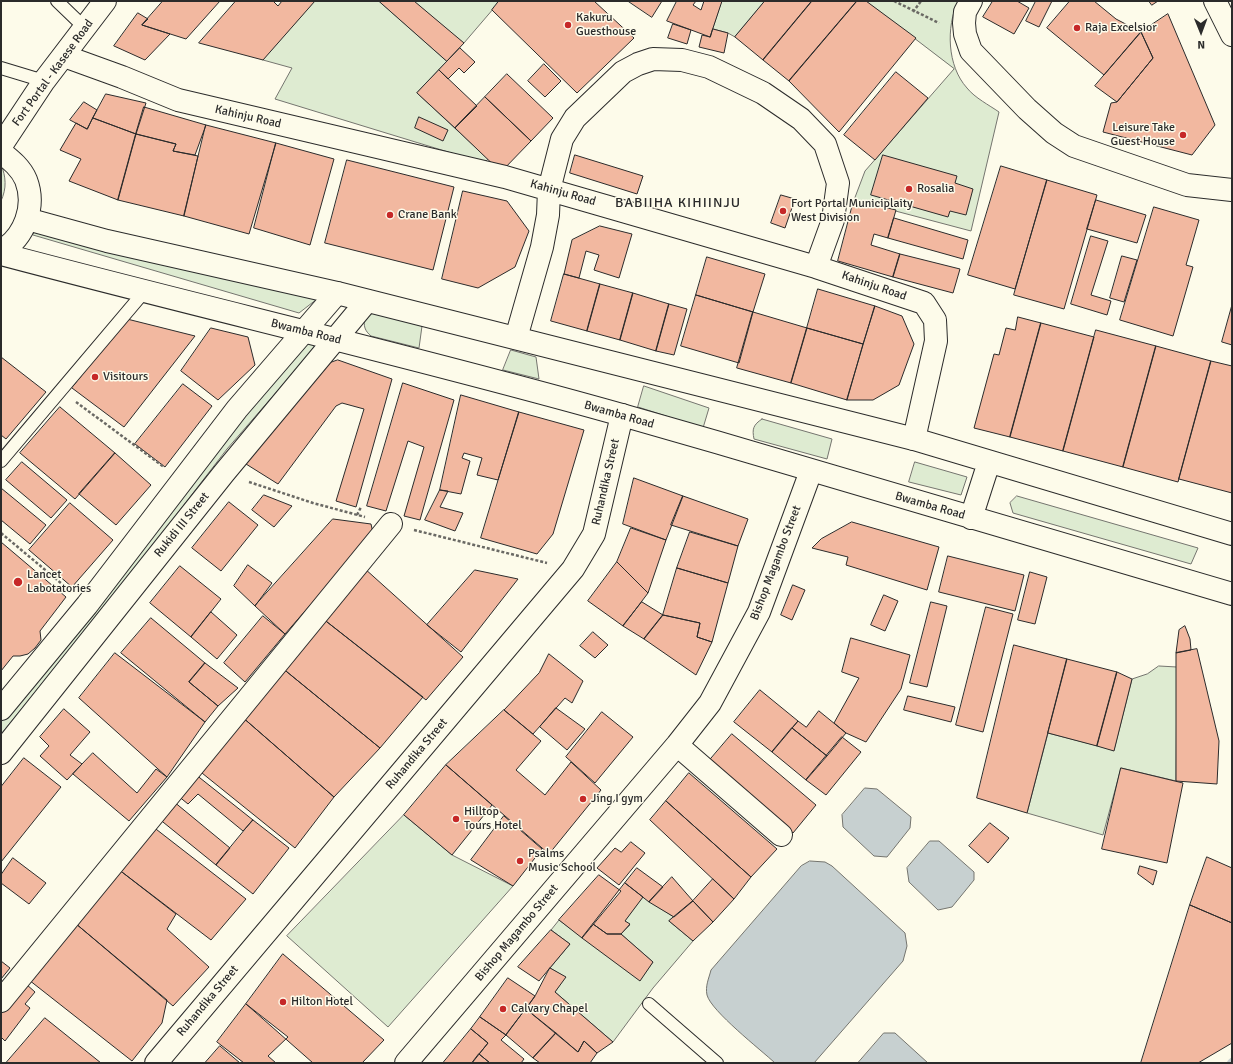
<!DOCTYPE html>
<html>
<head>
<meta charset="utf-8">
<style>
	body { margin:0 }
	#map { position:relative; width:1233px; height:1064px; overflow:hidden; background:#fdfbea; font-family:Signika,sans-serif }
	canvas { display:block }
	.frame { position:absolute; inset:0; border:2px solid #2b2b2b; pointer-events:none }
	.north { position:absolute; left:1181px; top:12px; width:40px; height:40px; -webkit-text-stroke:3px #fdfbea; paint-order:stroke; rotate:179deg; font-size:11px; font-weight:700; line-height:16px; text-align:center; color:#2b2b2b }
	.north::after { content:''; display:block; margin:auto; width:14px; height:18px; background:#2b2b2b; clip-path:polygon(50% 0,100% 100%,50% 72%,0 100%) }
</style>
</head>
<body>
<div id="map">
<canvas width="1233" height="1064"></canvas>
<div class="frame"></div>
<div class="north">N</div>
</div>
<script>
const g = document.querySelector('canvas').getContext('2d');
g.lineJoin = 'round';
function fillPath(path, color) {
  g.fillStyle = color;
  g.fill(path, 'evenodd');
}
function strokePath(path, color, width, dash) {
  g.strokeStyle = color;
  g.lineWidth = width;
  g.lineCap = dash ? 'butt' : 'round';
  g.setLineDash(dash || []);
  g.stroke(path);
}
function write(font, color, halo, rows, align = 'center') {
  g.font = font + ' Signika,sans-serif';
  g.lineWidth = 3;
  g.setLineDash([]);
  g.textBaseline = 'middle';
  g.strokeStyle = halo;
  g.fillStyle = color;
  for (const [text, x, y, turn = 0] of rows) {
    g.save();
    g.translate(x, y);
    g.rotate((+turn || 0) * Math.PI / 180);
    g.textAlign = isNaN(turn) ? turn : align;
    if (halo) g.strokeText(text, 0, 0);
    g.fillText(text, 0, 0);
    g.restore();
  }
}
const green = new Path2D(`
	M315,1H379L447,61L417,93L488,159L484,163L275,99L292,68L263,60Z
	M414,1H500L464,43Z
	M722,1H765L735,37L728,33L713,29Z
	M866,1H958C946,27 947,66 967,88C975,98 989,105 999,112L971,231L854,200L865,171L954,69Z
	M1,164C6,177 7,188 1,201Z
	M40,223L326,292L299,313L33,235Z
	M375,312L422,326L419,348L371,336C365,331 363,326 365,318Z
	M309,337L317,340L312,351L227,449L126,580L1,734V720L210,457Z
	M511,350L536,357L539,379L503,370Z
	M644,386L709,408L703,428L638,407Z
	M762,419L832,439L827,459L754,439C752,429 753,425 762,419Z
	M915,462L967,477L961,495L909,482Z
	M1017,496L1198,548L1191,564L1013,513L1010,503Z
	M1159,666L1177,667L1176,781L1121,768L1103,835L1027,813L1048,733L1114,750L1132,679L1147,674Z
	M404,815L452,855L513,886L388,1027L287,936Z
	M643,897L674,917L669,921L693,941L653,988L613,1042L555,992L565,977L550,968L570,944L551,930L559,920L640,980L653,962L621,934L630,925L625,921Z`);
fillPath(green, '#deebd1');
strokePath(green, '#74746e', 1);
const water = new Path2D(`
	M865,788L877,789L911,817L910,828L887,857L874,856L843,827L842,815Z
	M930,841H939L974,872V880L952,907L938,910L909,882L907,868Z
	M810,861L825,862L832,866L905,933L907,946L903,961L814,1063H775C761,1050 711,1011 707,995C705,986 709,978 711,970L801,866Z
	M884,1033H895L928,1063H858Z`);
fillPath(water, '#c7d0d0');
strokePath(water, '#74746e', 1);
strokePath(new Path2D(`
	M1231,1063L1232,1062`), '#c7d0d0', 8);
const building = new Path2D(`
	M163,1H220L186,39L142,25Z
	M236,1H273L278,6L282,1H315L263,60L199,43Z
	M379,1H414L464,43L447,61Z
	M499,1H594L634,38L577,93L492,10Z
	M628,1H662L652,17Z
	M677,1H696L693,5L701,10L704,1H722L710,37L667,21Z
	M765,1H812L763,60L735,37Z
	M812,1H857L789,81L763,60Z
	M857,1H866L916,38L839,132L789,81Z
	M993,1H1017L1029,8L1014,34L983,17Z
	M1036,1H1052L1039,27L1026,21Z
	M1070,1H1094L1116,19L1141,32L1104,75L1047,28Z
	M1149,1H1158L1152,5Z
	M138,13L148,19L142,25L170,34L145,60L114,46Z
	M1168,14L1215,125L1192,155L1103,132L1111,103L1117,102L1153,58L1141,32Z
	M673,24L691,30L687,44L668,38Z
	M713,29L728,33L724,53L699,47L702,35L710,37Z
	M1141,32L1153,58L1117,102L1095,86Z
	M460,48L475,62L464,73L459,68L448,79L439,70Z
	M544,64L561,81L545,97L528,81Z
	M439,70L477,106L455,128L417,93Z
	M896,72L928,98L875,160L844,135Z
	M507,74L553,118L531,141L485,97Z
	M106,94L146,103L136,134L93,118Z
	M485,97L531,141L501,172L455,128Z
	M84,102L97,110L87,129L70,120Z
	M144,107L206,125L195,155L173,151L176,144L136,134Z
	M419,117L448,130L443,141L415,128Z
	M93,118L136,134L118,200L69,181L81,159L60,150L76,123L87,129Z
	M206,125L276,143L249,234L184,216Z
	M136,134L176,144L173,151L198,156L184,216L118,200Z
	M276,143L334,159L310,245L254,228Z
	M575,155L643,176L637,194L570,173Z
	M883,155L957,176L955,183L973,189L966,215L950,211L948,217L871,195Z
	M347,160L454,187L433,270L325,243Z
	M1001,166L1047,180L1015,289L968,275Z
	M1047,180L1097,195L1064,309L1014,295Z
	M463,191L507,201L529,231L515,267L478,288L442,279Z
	M781,195L795,199L785,228L771,223Z
	M854,200L896,210L888,238L874,234L871,245L900,254L893,277L838,261Z
	M1096,200L1146,215L1137,243L1087,229Z
	M1154,207L1199,220L1186,265L1193,267L1173,336L1120,320Z
	M894,218L968,240L963,259L888,238Z
	M600,226L632,234L619,278L594,270L599,255L586,251L579,278L564,274L572,240Z
	M1091,236L1108,241L1091,295L1111,301L1107,315L1071,304Z
	M900,254L960,269L953,293L893,277Z
	M1122,256L1137,260L1124,302L1110,298Z
	M707,257L765,274L753,312L696,295Z
	M564,274L600,284L587,331L551,321Z
	M600,284L633,293L620,340L587,331Z
	M818,289L875,306L863,344L807,328Z
	M633,293L669,304L656,351L620,340Z
	M696,295L753,312L739,363L681,346Z
	M669,304L687,309L674,355L656,351Z
	M1232,305V345L1222,342Z
	M875,306L902,316L914,344L899,385L873,400H847Z
	M753,312L807,328L791,383L737,368Z
	M1018,317L1041,323L1010,437L974,428L994,354L999,355L1006,328L1015,330Z
	M127,319L195,336L124,427L72,388Z
	M1041,323L1094,337L1063,451L1010,437Z
	M211,328L248,337L255,365L218,400L181,371Z
	M807,328L863,344L847,400L791,383Z
	M1096,330L1156,346L1123,467L1063,451Z
	M1156,346L1211,361L1178,482L1123,467Z
	M1,357L46,392L6,439L1,435Z
	M338,360L392,379L356,507L336,501L364,409L342,403L336,406L278,484L246,464L321,366Z
	M1211,361L1232,366V493L1179,479Z
	M403,383L454,400L420,520L404,516L424,447L408,441L386,511L367,506Z
	M183,384L212,406L165,467L135,444Z
	M461,395L519,412L498,480L477,475L482,458L464,453L462,458L470,461L461,494L440,490Z
	M60,407L115,453L75,499L20,453Z
	M519,412L584,430L553,534L537,554L481,538Z
	M115,453L151,485L116,525L79,494Z
	M22,462L67,500L51,518L6,480Z
	M634,478L683,496L666,540L623,524Z
	M1,488L46,525L30,544L1,520Z
	M440,490L448,491L440,507L463,513L455,531L425,520Z
	M264,495L292,506L274,527L252,510Z
	M683,496L748,519L738,546L671,525Z
	M229,502L258,525L221,571L192,548Z
	M70,503L113,540L72,587L29,550Z
	M333,519L371,524L373,533L285,634L255,606Z
	M852,522L939,547L927,590L846,565L848,557L812,548L821,539Z
	M631,528L666,540L648,593L617,562Z
	M690,532L738,546L728,583L677,568Z
	M1,542L66,597L40,631L41,640L35,648L28,654L20,656H13L1,671Z
	M948,556L1024,575L1015,611L939,592Z
	M617,562L648,593L623,626L588,601Z
	M248,565L272,583L255,606L234,586Z
	M180,566L221,599L191,637L150,603Z
	M364,568L463,657L426,700L322,618Z
	M677,568L728,583L712,642L697,637L700,623L663,615Z
	M475,570L518,579L461,652L427,625Z
	M1030,572L1047,577L1035,624L1018,620Z
	M793,585L805,590L792,620L781,615Z
	M884,595L898,601L885,631L871,625Z
	M642,602L663,615L644,639L623,626Z
	M931,602L947,606L927,687L910,683Z
	M986,607L1013,614L983,732L956,725Z
	M211,612L237,635L217,659L191,637Z
	M663,615L700,623L697,637L712,642L696,675L644,639Z
	M263,616L285,634L245,682L224,663Z
	M151,618L205,663L189,682L218,706L205,722L121,653Z
	M322,618L423,697L380,748L281,667Z
	M1185,626L1190,639L1191,650L1176,653L1179,630Z
	M593,632L608,645L595,658L580,646Z
	M851,638L910,655L901,689L866,742L846,733L834,723L859,678L842,672Z
	M1014,645L1067,659L1027,813L977,798Z
	M1197,649L1219,741L1217,784L1176,781V653Z
	M115,653L205,722L167,777L79,698Z
	M549,654L583,681L572,703L565,698L533,734L504,710L539,673Z
	M1067,659L1117,672L1097,746L1048,733Z
	M205,663L238,688L218,706L189,682Z
	M281,667L380,748L334,797L241,716Z
	M1117,672L1132,679L1114,751L1097,746Z
	M760,690L798,721L772,752L734,722Z
	M908,696L955,707L951,722L904,710Z
	M556,708L585,729L567,750L540,727Z
	M64,709L90,732L70,755L82,764L67,780L40,756L49,746L40,737Z
	M504,710L541,741L516,770L545,795L571,762L601,790L549,854L446,765Z
	M819,711L846,733L827,756L792,728L798,721L806,727Z
	M602,712L633,737L595,783L566,757Z
	M241,716L334,797L295,848L197,769Z
	M792,728L827,756L806,780L772,752Z
	M732,734L816,805L793,833L709,761Z
	M842,737L861,752L826,795L806,780Z
	M93,753L137,793L156,769L167,777L129,821L73,774Z
	M24,758L61,787L1,862V787Z
	M446,765L492,805L452,855L404,815Z
	M1121,768L1183,783L1167,863L1102,849Z
	M689,773L777,849L751,877L666,801Z
	M195,774L253,820L243,831L198,794L188,804L177,795Z
	M173,801L230,848L216,865L158,818Z
	M666,801L751,877L734,899L650,820Z
	M504,816L542,849L513,886L471,860Z
	M253,820L289,848L253,894L216,865Z
	M990,823L1009,838L988,863L969,846Z
	M152,826L246,899L211,940L118,869Z
	M631,842L645,853L619,885L597,868L615,848L621,852Z
	M1207,857L1232,868V923L1190,905Z
	M13,858L46,883L29,904L1,883V875Z
	M1140,866L1157,871L1153,885L1138,874Z
	M637,868L663,887L649,902L625,883Z
	M118,869L176,914L167,929L209,967L173,1006L75,923Z
	M599,875L621,891L582,938L559,920Z
	M672,877L693,901L674,917L649,902Z
	M713,879L734,899L713,922L693,901Z
	M625,883L643,897L625,921L630,924L621,934H607L593,924Z
	M693,901L713,922L693,941L669,921Z
	M1190,905L1232,923V1043L1198,1063H1141Z
	M75,923L167,1000L162,1023L132,1061L29,980Z
	M593,924L607,934H621L653,962L640,981L582,938Z
	M551,930L570,944L539,981L518,967Z
	M283,954L384,1040L362,1063H313L246,1004Z
	M1,961L10,968L1,979Z
	M550,968L566,977L555,992L613,1042L597,1053L584,1041L578,1052L526,1009L535,996Z
	M508,978L535,996L506,1035L480,1017Z
	M26,984L35,992L25,1004L30,1008L5,1041L1,1037V1014Z
	M246,1004L288,1037L268,1056L276,1063H244L217,1042Z
	M526,1009L556,1033L533,1058L506,1035Z
	M480,1017L506,1035L501,1040L524,1059L521,1063H490L479,1054L488,1043L471,1029Z
	M45,1018L101,1063H6Z
	M471,1029L488,1043L472,1063H443Z
	M556,1033L578,1052L584,1041L597,1053L590,1063H540L533,1058Z
	M220,1046L240,1063H205Z
	M479,1054L490,1063H472Z`);
fillPath(building, '#f2b8a0');
strokePath(building, '#2b2b2b', 1);
const service = new Path2D(`
	M57,1L85,28
	M1,68L44,81
	M1,461L144,292
	M649,1004L717,1063`);
const minor = new Path2D(`
	M971,1L965,12L964,23L965,34L971,51L1027,109L1054,133L1074,146L1187,185L1232,190
	M64,56L122,77L178,100L505,177L816,267L924,303L935,320L936,341L914,439
	M516,338L542,247L548,215L549,190L562,139L575,118L623,72L638,64L653,59L682,60L709,67L763,93L801,119L825,144L838,183L833,220L816,267
	M1,709L87,605L237,409L337,293
	M677,745L781,835
	M1,753L224,473L367,301
	M1,1001L391,524
	M156,1063L573,569L594,534L622,415
	M406,1063L677,745L710,703L759,612L811,471`);
const tertiary = new Path2D(`
	M1215,1L1232,35`);
const primary = new Path2D(`
	M27,219L107,241L337,293L914,439L1232,534
	M1,254C208,309 417,357 622,415C826,473 1029,535 1232,594
	M971,518L989,462`);
const trunk = new Path2D(`
	M1,146L44,81L105,1
	M1,152C11,160 21,168 26,180C36,206 25,237 1,251`);
strokePath(service, '#2b2b2b', 14);
strokePath(minor, '#2b2b2b', 24);
strokePath(tertiary, '#2b2b2b', 24);
strokePath(primary, '#2b2b2b', 24);
strokePath(trunk, '#2b2b2b', 24);
strokePath(new Path2D(`
	M894,1L939,23
	M913,12L921,1
	M76,402L164,467
	M249,482L313,503L365,517
	M357,515L361,507
	M414,530L547,563
	M1,533L68,589`), '#6a6964', 2.5, [3, 2]);
strokePath(service, '#fdfbea', 12);
strokePath(minor, '#fdfbea', 22);
strokePath(tertiary, '#fdfbea', 22);
strokePath(primary, '#fdfbea', 22);
strokePath(trunk, '#fdfbea', 22);
for (const [x, y, r, color] of [
	[568,25,4,"#c62828"],
	[1077,28,4,"#c62828"],
	[1183,135,4,"#c62828"],
	[909,189,4,"#c62828"],
	[783,211,4,"#c62828"],
	[390,215,4,"#c62828"],
	[95,377,4,"#c62828"],
	[18,582,5,"#c62828"],
	[583,799,4,"#c62828"],
	[456,819,4,"#c62828"],
	[520,861,4,"#c62828"],
	[283,1002,4,"#c62828"],
	[503,1009,4,"#c62828"]
]) {
  const dot = new Path2D();
  dot.arc(x, y, r, 0, 2 * Math.PI);
  g.fillStyle = color;
  g.fill(dot);
  strokePath(dot, '#fdfbea', 1.5);
}
write('12px', '#2b2b2b', '#fdfbea', [
	["Kakuru",576,18],
	["Guesthouse",576,32],
	["Raja Excelsior",1085,28],
	["Leisure Take",1175,128,"right"],
	["Guest House",1175,142,"right"],
	["Rosalia",917,189],
	["Fort Portal Municiplaity",791,204],
	["West Division",791,218],
	["Crane Bank",398,215],
	["Visitours",103,377],
	["Lancet",27,575],
	["Labotatories",27,589],
	["Jing I gym",591,799],
	["Hilltop",464,812],
	["Tours Hotel",464,826],
	["Psalms",528,854],
	["Music School",528,868],
	["Hilton Hotel",291,1002],
	["Calvary Chapel",511,1009]
], 'left');
write('12px', '#2b2b2b', '#fdfbea', [
	["Fort Portal - Kasese Road",53,73,-54],
	["Kahinju Road",248,117,13],
	["Kahinju Road",563,193,16],
	["Kahinju Road",874,286,19],
	["Bwamba Road",306,332,14],
	["Bwamba Road",619,415,16],
	["Ruhandika Street",606,482,-77],
	["Bwamba Road",930,506,16],
	["Rukidi III Street",182,525,-51],
	["Bishop Magambo Street",776,563,-69],
	["Ruhandika Street",417,754,-50],
	["Bishop Magambo Street",517,933,-50],
	["Ruhandika Street",208,1001,-50]
]);
g.letterSpacing = '1px';
write('14px', '#2b2b2b', '#fdfbea', [
	["BABIIHA KIHIINJU",678,203]
]);
g.letterSpacing = '0px';
</script>
</body>
</html>
